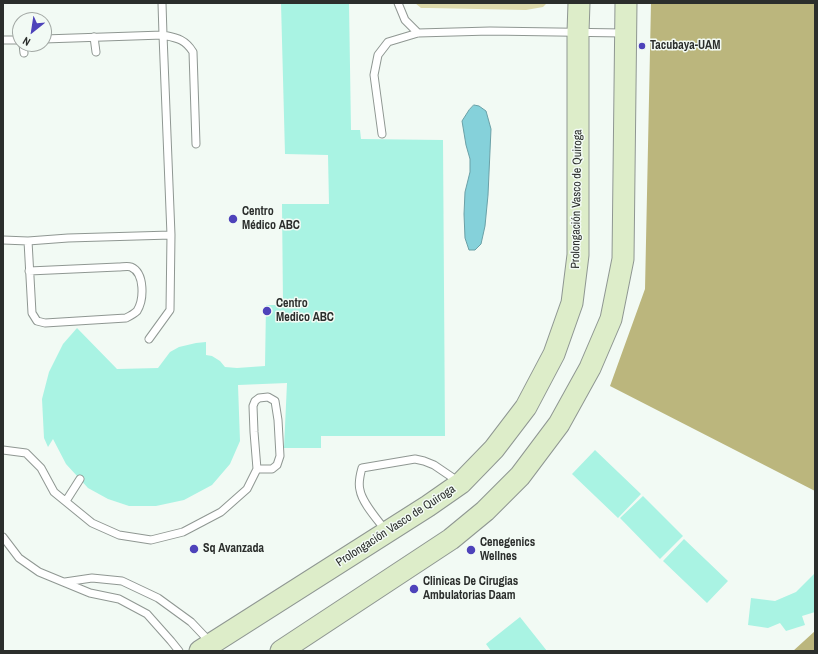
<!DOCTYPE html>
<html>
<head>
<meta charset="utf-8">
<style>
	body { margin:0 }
	#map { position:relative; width:818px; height:654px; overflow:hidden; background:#f2faf4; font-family:"Archivo Narrow",sans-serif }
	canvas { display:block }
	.frame { position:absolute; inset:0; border:4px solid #2b2e2c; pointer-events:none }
	.north { position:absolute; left:12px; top:12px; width:40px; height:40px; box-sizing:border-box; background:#f2faf4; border:1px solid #a2a8a4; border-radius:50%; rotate:210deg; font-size:11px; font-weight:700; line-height:16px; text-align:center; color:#2b2e2c }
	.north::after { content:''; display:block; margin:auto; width:14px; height:18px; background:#4e43ba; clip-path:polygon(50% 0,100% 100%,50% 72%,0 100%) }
</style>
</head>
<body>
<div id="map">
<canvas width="818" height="654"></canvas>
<div class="frame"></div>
<div class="north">N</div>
</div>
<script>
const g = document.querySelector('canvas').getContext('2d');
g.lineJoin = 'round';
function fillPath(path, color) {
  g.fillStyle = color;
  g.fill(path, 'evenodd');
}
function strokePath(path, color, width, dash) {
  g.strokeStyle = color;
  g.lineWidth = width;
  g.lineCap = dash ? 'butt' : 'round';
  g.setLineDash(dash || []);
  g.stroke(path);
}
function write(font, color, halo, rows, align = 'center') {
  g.font = font + ' "Archivo Narrow",sans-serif';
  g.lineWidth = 3;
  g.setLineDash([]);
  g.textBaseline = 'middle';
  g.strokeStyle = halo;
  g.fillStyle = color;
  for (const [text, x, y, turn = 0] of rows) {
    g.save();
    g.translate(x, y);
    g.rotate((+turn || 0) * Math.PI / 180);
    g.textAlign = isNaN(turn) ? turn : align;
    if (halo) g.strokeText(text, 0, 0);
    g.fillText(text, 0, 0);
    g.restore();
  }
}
fillPath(new Path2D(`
	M415,3H547L543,7L526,10L429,8H421Z`), '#dedaab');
fillPath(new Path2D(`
	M651,3H815V491L610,386L645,289Z
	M815,631V651H793Z`), '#bbb67d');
const water = new Path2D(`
	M474,105L479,106L486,111L491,129L488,195L485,226L481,244L475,250H469L465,238L464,214L465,192L470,172V159L466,145L462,121L469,110Z`);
fillPath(water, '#85d1da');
strokePath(water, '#6aa0a6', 1);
fillPath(new Path2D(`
	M281,3H349L351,130H360L361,139L443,140L445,436H321V448H284L287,383L238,385L240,441L230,464L212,485L184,500L156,506H129L108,499L88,488L66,464L53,439L48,447L44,438L42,399L49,372L63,344L77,328L117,369L158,368L170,352L179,347L196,343L206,342V355L212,356L220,361L225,367L237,368L265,366L266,305H283L282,204H329L328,155L285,154Z
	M595,450L641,494L618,518L572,474Z
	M643,496L683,536L660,559L620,518Z
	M684,539L728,581L707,603L663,561Z
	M815,573V612L802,616L805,625L786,631L780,623L768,628L748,625L751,598L775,601L796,592Z
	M520,617L547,651H491L486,644Z`), '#a9f3e3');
const lane = new Path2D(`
	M162,3L163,35C177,38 185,39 193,52L196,144
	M398,3L405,20L418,33
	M94,37L96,52
	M44,39L163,35L171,235L170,310L149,339
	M3,40H20
	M23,44L24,53
	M382,134L374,75L378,55L388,42L418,33L490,31L623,33
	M3,240L28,241L68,238L171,235
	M28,241L32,313L37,321L45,323L126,318C130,316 134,314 137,311C144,300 145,273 131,267C128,266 122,267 118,267L29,271
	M3,450L26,453L41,468L54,492L92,523L119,535L151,540L183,532L221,512L247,489L257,469L254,432L253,406L255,401L259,398L268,397L275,401L278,420L280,456L277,465L272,469H257
	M66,501L80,479
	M386,531C378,520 362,503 360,490C358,483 360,475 362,468L415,459L424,461L434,465L459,482
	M3,537L19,558L39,572L90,593L119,599L147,614L171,641L179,651
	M65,582L92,578L122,581L158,598L191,622L210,642`);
const secondary = new Path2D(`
	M200,651L428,506L461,483L494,449L526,407L554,354L572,303L578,255V32L579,3
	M281,651L451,539L485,511L520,476L559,424L590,368L611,319L623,259L626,3`);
strokePath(lane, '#8f9792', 9);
strokePath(secondary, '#8f9792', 23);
strokePath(lane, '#fff', 7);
strokePath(secondary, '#ddedc9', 21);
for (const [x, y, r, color] of [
	[642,46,4,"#4e43ba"],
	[233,219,5,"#4e43ba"],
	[267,311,5,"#4e43ba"],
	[194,549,5,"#4e43ba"],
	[471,550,5,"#4e43ba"],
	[414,589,5,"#4e43ba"]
]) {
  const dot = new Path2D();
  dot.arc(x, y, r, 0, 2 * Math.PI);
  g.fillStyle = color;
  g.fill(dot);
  strokePath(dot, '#f2faf4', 1.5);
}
write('bold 12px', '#2b2e2c', '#f2faf4', [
	["Tacubaya-UAM",650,46],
	["Centro",242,212],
	["Médico ABC",242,226],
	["Centro",276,304],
	["Medico ABC",276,318],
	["Cenegenics",480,543],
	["Wellnes",480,557],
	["Sq Avanzada",203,549],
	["Clinicas De Cirugias",423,582],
	["Ambulatorias Daam",423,596]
], 'left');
write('12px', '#2b2e2c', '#f2faf4', [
	["Prolongación Vasco de Quiroga",577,199,-89],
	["Prolongación Vasco de Quiroga",396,526,-33]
]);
</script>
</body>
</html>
